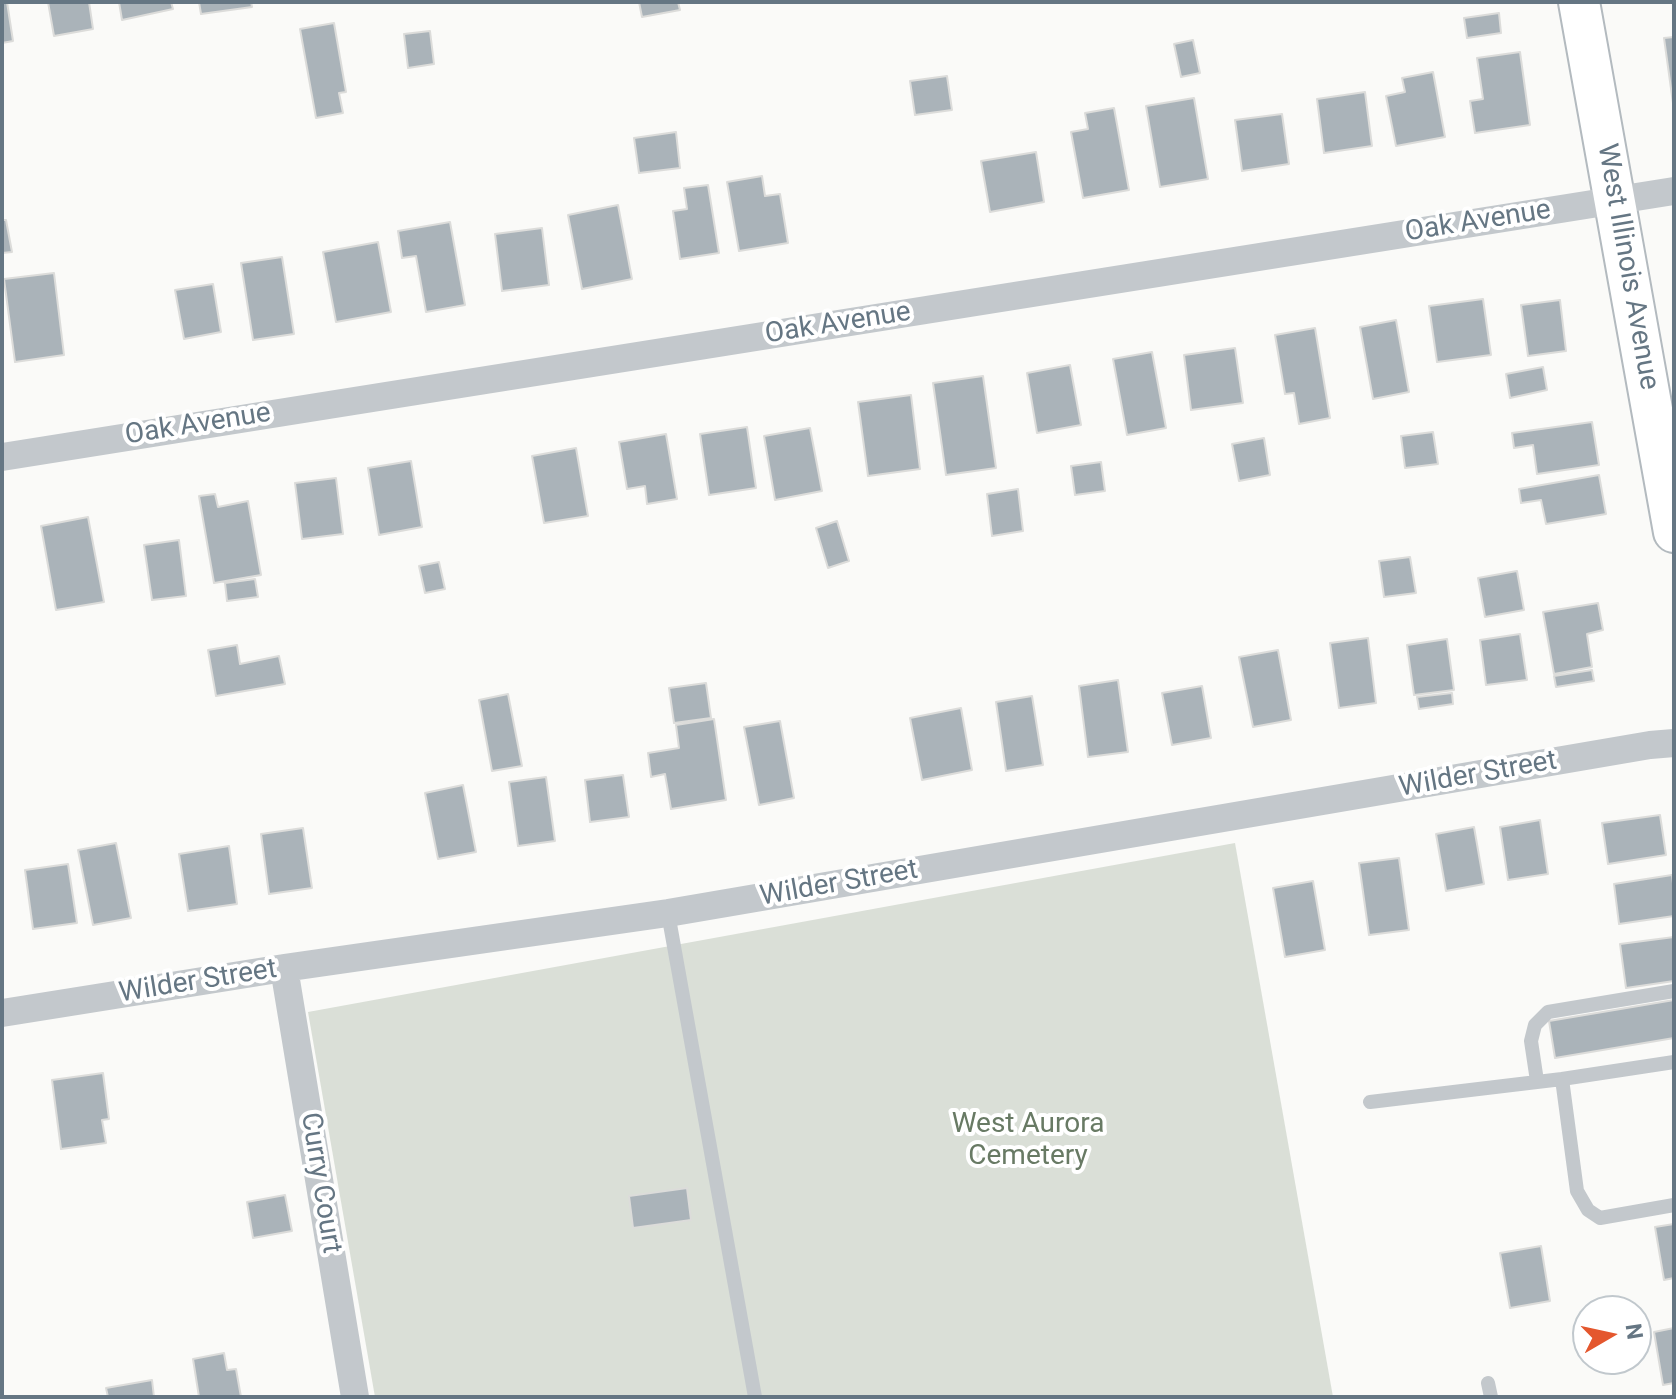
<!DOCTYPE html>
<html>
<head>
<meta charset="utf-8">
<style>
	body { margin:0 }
	#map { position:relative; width:1676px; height:1399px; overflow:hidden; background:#fafaf8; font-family:Roboto,sans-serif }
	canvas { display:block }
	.frame { position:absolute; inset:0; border:4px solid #657683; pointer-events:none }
	.north { position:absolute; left:1572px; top:1295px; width:80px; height:80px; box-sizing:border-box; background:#fff; border:2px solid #c1c8cd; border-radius:50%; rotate:81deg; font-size:22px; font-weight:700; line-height:32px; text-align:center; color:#657683 }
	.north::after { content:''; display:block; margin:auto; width:28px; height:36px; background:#e4572e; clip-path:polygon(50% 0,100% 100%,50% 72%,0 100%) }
</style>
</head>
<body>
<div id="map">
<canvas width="1676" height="1399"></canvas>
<div class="frame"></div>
<div class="north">N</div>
</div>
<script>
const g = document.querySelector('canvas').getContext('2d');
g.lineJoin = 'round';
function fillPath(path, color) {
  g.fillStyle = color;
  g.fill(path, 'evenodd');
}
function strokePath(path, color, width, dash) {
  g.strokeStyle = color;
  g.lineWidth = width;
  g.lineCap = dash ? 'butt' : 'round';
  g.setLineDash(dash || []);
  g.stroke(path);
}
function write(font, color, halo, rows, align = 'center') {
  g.font = font + ' Roboto,sans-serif';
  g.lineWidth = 8;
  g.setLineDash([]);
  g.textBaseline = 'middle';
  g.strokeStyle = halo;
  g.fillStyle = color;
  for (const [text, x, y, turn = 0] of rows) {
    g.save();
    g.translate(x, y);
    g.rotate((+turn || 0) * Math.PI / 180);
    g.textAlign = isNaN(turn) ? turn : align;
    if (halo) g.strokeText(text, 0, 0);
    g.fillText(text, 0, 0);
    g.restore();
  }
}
fillPath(new Path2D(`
	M1235,843L1333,1397H375L308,1012Z`), '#dadfd7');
const building = new Path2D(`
	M2,2H7L13,41L2,43Z
	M48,2H89L93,29L54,36Z
	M119,2H171L173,9L122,20Z
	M199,2H251L252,7L201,14Z
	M639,2H678L680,10L642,17Z
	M1499,13L1501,33L1467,38L1464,18Z
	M334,23L346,92L339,93L343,113L316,118L300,29Z
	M430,31L434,64L408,68L404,34Z
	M1674,37V103H1673L1664,38Z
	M1193,40L1200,73L1181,77L1174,44Z
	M1520,52L1530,125L1475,133L1470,101L1483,99L1477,58Z
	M1433,72L1445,137L1396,146L1386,96L1405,92L1402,78Z
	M947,76L952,110L915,115L910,81Z
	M1365,92L1372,146L1324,153L1317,99Z
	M1194,98L1208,179L1160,187L1146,106Z
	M1114,108L1129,190L1083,198L1071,132L1088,129L1085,113Z
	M1282,114L1289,164L1242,171L1235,120Z
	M676,132L680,168L639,173L634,138Z
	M1036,152L1044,202L990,212L981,161Z
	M762,176L765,196L780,194L788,243L739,251L727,182Z
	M708,185L719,253L680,259L673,211L687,209L684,188Z
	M618,205L632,279L582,289L568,215Z
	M2,220H6L12,252L2,253Z
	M450,222L465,305L426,312L416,256L402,258L398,231Z
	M542,228L549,285L502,291L495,234Z
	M378,242L391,312L336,322L323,252Z
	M282,257L294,334L253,340L241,263Z
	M54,273L64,355L15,362L4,279Z
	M213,284L221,332L184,339L175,290Z
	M1483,299L1491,355L1437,362L1429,306Z
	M1560,300L1566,351L1528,356L1521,305Z
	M1396,320L1409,392L1373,399L1360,327Z
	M1315,328L1330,418L1299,424L1294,393L1285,394L1275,335Z
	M1235,348L1243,403L1191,410L1184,355Z
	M1152,352L1166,428L1127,435L1113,359Z
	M1070,365L1081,425L1037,433L1027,373Z
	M1543,367L1547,390L1510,398L1506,374Z
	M983,376L996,468L946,475L933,383Z
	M911,395L920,469L868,476L858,402Z
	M1592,422L1599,465L1537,474L1533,445L1514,448L1512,433Z
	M747,427L756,488L709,495L700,434Z
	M810,428L822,491L775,500L764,436Z
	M1433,432L1438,464L1405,468L1401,436Z
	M666,434L677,499L647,504L645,486L627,489L619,442Z
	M1264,438L1270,475L1239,481L1232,444Z
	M576,448L588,516L544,523L532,456Z
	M411,461L422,527L379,535L368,468Z
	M1101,462L1105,491L1075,495L1071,466Z
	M1599,475L1606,514L1546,524L1541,500L1521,503L1519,489Z
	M336,478L343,534L302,539L295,483Z
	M1018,489L1023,531L992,536L987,494Z
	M215,494L218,507L248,501L261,575L214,583L199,496Z
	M88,517L104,602L56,610L41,526Z
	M837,521L849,561L828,568L816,528Z
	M179,540L186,596L152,600L144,545Z
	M1410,557L1416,593L1384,597L1379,561Z
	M439,562L445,589L425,593L419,566Z
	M1517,571L1524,610L1485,617L1478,578Z
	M255,579L258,597L227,601L225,583Z
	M1598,603L1603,630L1587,634L1592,667L1554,674L1543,612Z
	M1520,634L1527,680L1486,685L1480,640Z
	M1368,638L1376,703L1339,708L1330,643Z
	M1447,639L1454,690L1414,695L1407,645Z
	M237,645L240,664L279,656L285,684L216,696L208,650Z
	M1278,650L1291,720L1253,727L1239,657Z
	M1592,670L1594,681L1556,687L1554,676Z
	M1118,680L1128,752L1088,757L1079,686Z
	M706,683L711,718L674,723L669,688Z
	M1202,686L1211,738L1172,745L1162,693Z
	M1452,693L1453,704L1419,709L1417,697Z
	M508,694L522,766L492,771L479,700Z
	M1032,696L1043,765L1006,771L996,702Z
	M961,708L972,770L922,780L910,718Z
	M714,719L726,800L671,809L665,774L651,777L648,753L679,748L676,725Z
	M780,721L794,798L759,805L744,727Z
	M623,775L629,817L590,822L585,780Z
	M546,777L555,841L518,846L509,782Z
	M463,785L476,852L438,859L425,793Z
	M1660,815L1666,855L1608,864L1602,823Z
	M1540,820L1548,874L1508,880L1500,827Z
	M1474,827L1484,884L1446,891L1436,834Z
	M303,828L312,888L269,894L261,834Z
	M116,843L131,918L93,925L78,850Z
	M229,846L237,904L188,911L179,854Z
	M1399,858L1409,930L1369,935L1359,863Z
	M68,864L77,923L33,929L25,870Z
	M1672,875L1674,892V916L1619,924L1614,884Z
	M1313,881L1325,950L1285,957L1273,888Z
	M1674,937V981L1626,988L1620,944Z
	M1674,1000V1038L1555,1058L1549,1021Z
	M103,1073L109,1119L102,1120L106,1143L61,1149L52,1080Z
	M687,1188L691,1220L633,1228L629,1196Z
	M285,1195L292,1231L253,1238L247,1202Z
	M1674,1224V1278L1664,1280L1655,1227Z
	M1541,1246L1550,1301L1510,1308L1500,1253Z
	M1674,1328V1383L1663,1385L1654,1332Z
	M224,1353L227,1370L236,1369L241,1397H199L193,1359Z
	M152,1380L154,1397H108L106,1388Z`);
fillPath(building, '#aab3b9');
strokePath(building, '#dcdcda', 2);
const secondary = new Path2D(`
	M1579,2L1674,532`);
strokePath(secondary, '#b3babf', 44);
strokePath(new Path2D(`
	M668,913L755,1397
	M1674,1062L1562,1079L1577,1191L1588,1210L1600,1218L1674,1205
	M1537,1081L1531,1041L1535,1025L1548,1012L1674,991
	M1370,1102L1562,1079
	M1488,1383L1491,1397`), '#c3c8cc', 14);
strokePath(new Path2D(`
	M2,457L1674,191
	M284,968L355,1397
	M2,1013L284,968L668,913L1650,745L1674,743`), '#c3c8cc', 28);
strokePath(secondary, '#fff', 40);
write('28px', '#657683', '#fff', [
	["Oak Avenue",1478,222,-9],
	["West Illinois Avenue",1627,267,80],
	["Oak Avenue",838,324,-9],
	["Oak Avenue",198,425,-9],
	["Wilder Street",1478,775,-10],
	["Wilder Street",839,884,-10],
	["Wilder Street",198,982,-9],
	["Curry Court",320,1183,81]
]);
write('28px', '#687a64', '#fff', [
	["West Aurora",1028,1125],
	["Cemetery",1028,1157]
]);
</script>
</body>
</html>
